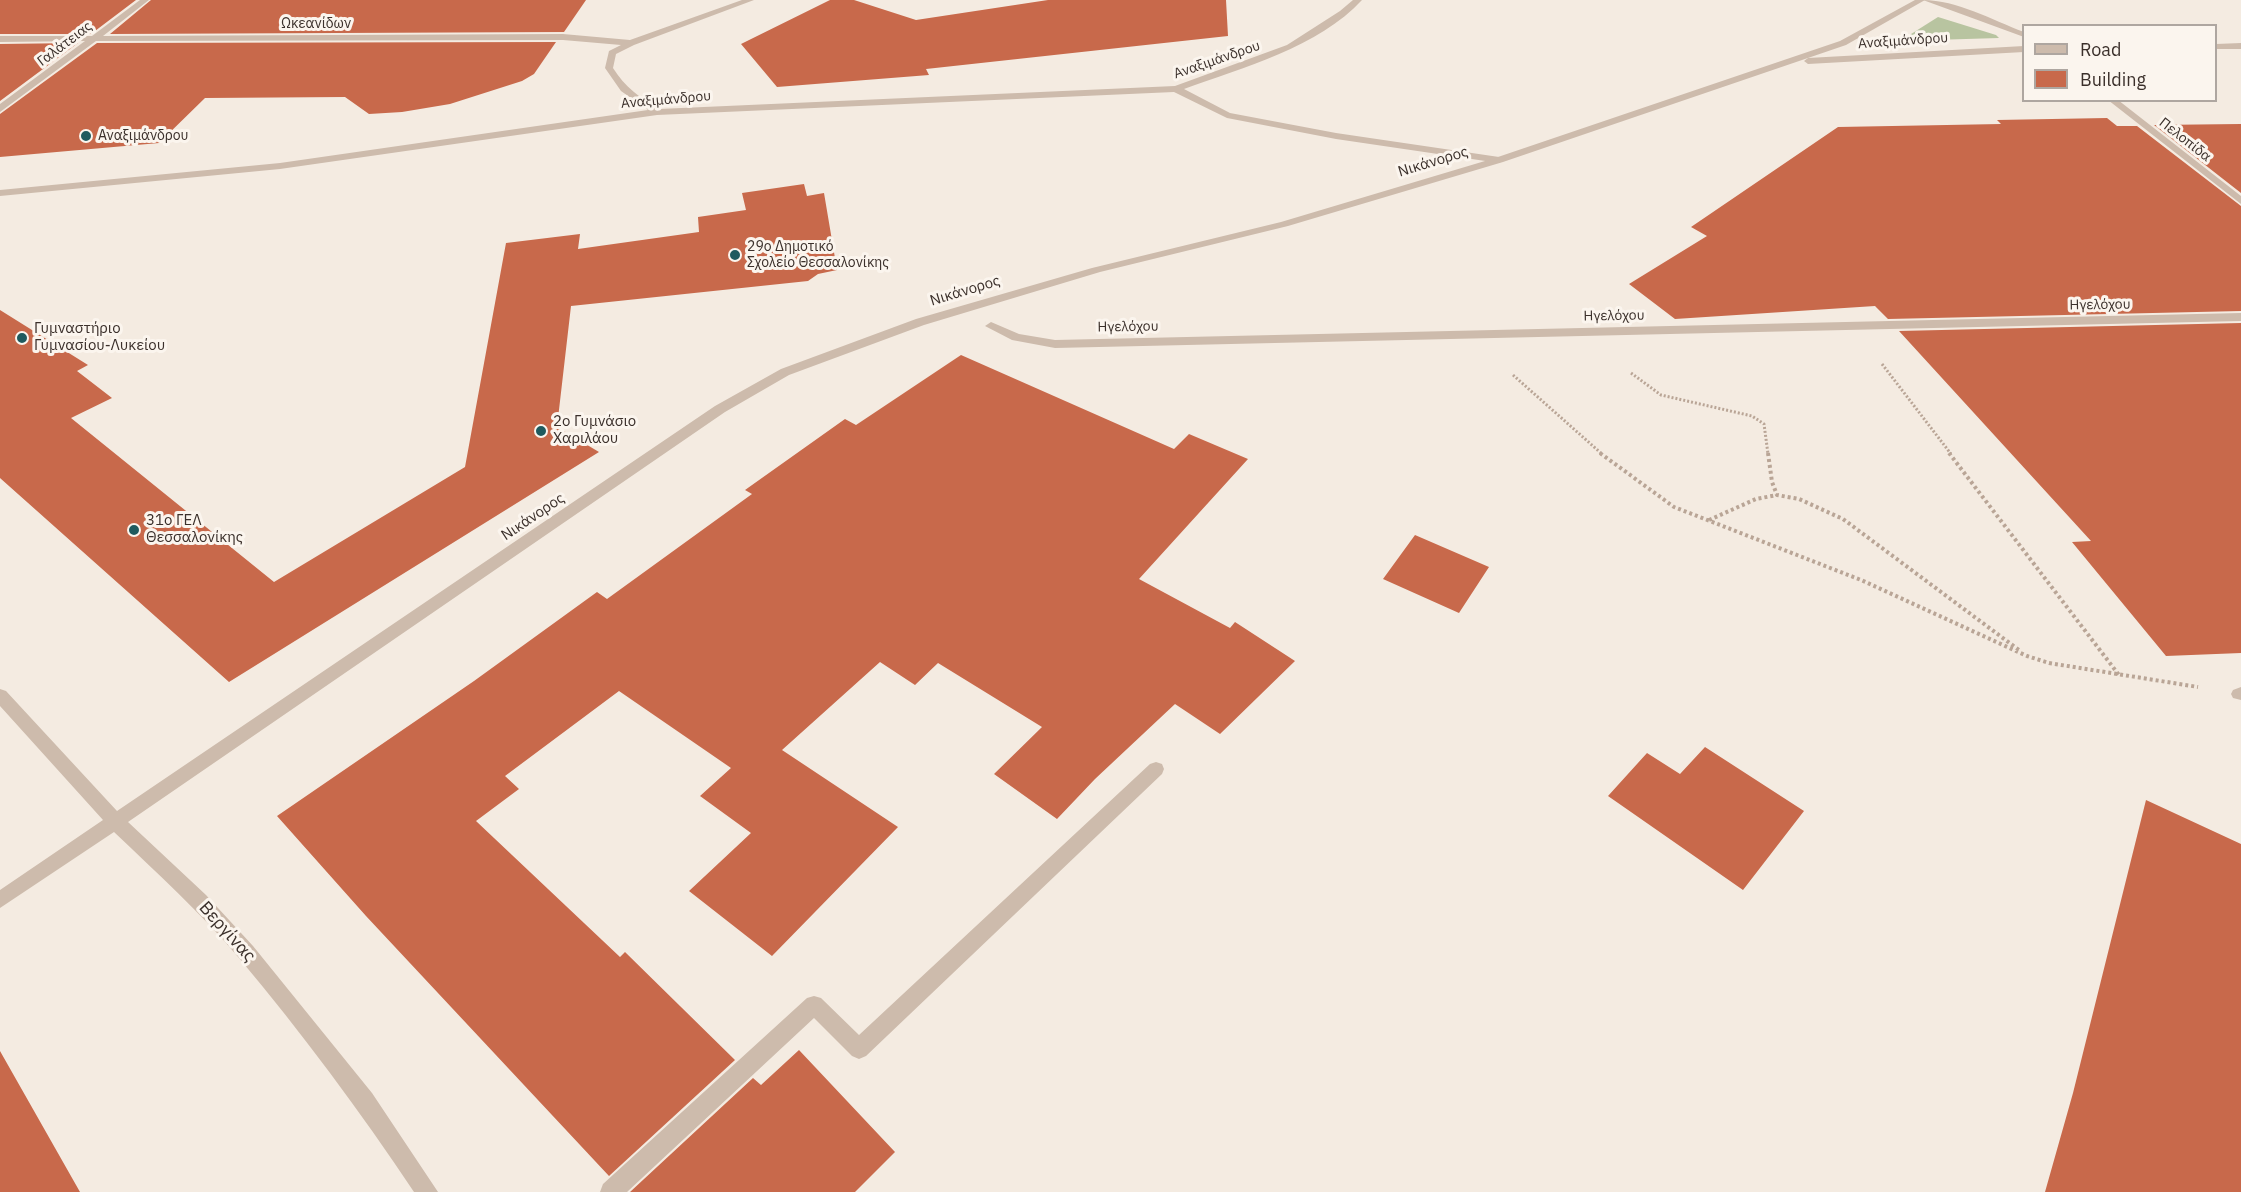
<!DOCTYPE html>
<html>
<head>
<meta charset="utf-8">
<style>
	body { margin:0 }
	#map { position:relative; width:2241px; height:1192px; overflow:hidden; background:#f4ebe1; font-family:"IBM Plex Sans",sans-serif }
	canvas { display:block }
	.legend { position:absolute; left:2022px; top:24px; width:195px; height:78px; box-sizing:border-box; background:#fbf5ee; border:2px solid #aea6a0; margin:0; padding:8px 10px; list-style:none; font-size:18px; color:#3b302b }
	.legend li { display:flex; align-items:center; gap:12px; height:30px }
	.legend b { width:30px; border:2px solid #aea6a0 }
</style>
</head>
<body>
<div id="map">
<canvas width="2241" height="1192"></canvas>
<ul class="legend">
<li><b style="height:8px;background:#cdbbac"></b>Road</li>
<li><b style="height:16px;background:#c8694b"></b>Building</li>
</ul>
</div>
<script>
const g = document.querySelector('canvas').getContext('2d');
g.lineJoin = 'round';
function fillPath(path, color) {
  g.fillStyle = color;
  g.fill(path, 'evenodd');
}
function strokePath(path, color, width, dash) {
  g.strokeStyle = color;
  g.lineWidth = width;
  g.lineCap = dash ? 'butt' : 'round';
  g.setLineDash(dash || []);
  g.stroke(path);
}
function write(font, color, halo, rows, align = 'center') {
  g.font = font + ' "IBM Plex Sans",sans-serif';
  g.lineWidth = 6;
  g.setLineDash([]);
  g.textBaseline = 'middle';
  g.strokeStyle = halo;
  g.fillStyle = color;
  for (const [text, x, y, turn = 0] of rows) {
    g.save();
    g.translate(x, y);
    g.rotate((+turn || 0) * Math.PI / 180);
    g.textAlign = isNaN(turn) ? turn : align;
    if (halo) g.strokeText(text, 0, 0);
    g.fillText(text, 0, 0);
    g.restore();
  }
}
fillPath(new Path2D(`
	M1938,17L1996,35L1999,38L1900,41Z`), '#b8c4a0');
fillPath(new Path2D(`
	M0,0H136L91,34H0Z
	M151,0H586L564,32L110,34Z
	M830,0H854L916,20L1048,0H1226L1228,36L926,69L929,75L777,87L741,44Z
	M556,42L534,74L522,81L450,104L402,112L369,114L345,97L205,98L159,143L0,157V114L97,43Z
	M78,43L0,101V44Z
	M2107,118L2117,126H2137L2241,206V311L1888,319L1875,306L1675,319L1629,284L1707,236L1691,227L1838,127L2001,124L1997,120Z
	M2241,124V193L2154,125Z
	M804,184L807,196L824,193L837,270L818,274L808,281L571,306L557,427L599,452L229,682L0,478V310L88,365L77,371L112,398L71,418L274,582L465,467L506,243L580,234L578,249L699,232L698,217L746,210L742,193Z
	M2241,323V653L2166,656L2072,542L2091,541L1899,331Z
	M961,355L1174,449L1189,434L1248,459L1139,579L1230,628L1235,622L1295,661L1220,734L1175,704L1095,779L1057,819L994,774L1042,727L938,663L915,685L880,662L782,750L898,827L772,956L689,891L751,833L700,796L731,768L619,691L505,776L519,789L476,821L620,957L625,952L735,1060L609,1176L366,916L277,816L474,681L597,592L607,599L752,494L745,490L845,419L856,425Z
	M1415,535L1489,567L1459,613L1383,579Z
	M1705,747L1804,811L1743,890L1608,796L1647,753L1680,774Z
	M2146,800L2241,844V1192H2045L2073,1093Z
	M799,1050L895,1152L855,1192H630L753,1078L761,1085Z
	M0,1051L80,1192H0Z`), '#c8694b');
strokePath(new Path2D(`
	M1882,364L1951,454
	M1631,373L1661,395L1752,416L1764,424L1768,454
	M1513,375L1602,454`), '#b9a596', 3, [2, 2]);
strokePath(new Path2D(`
	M1600,453L1674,507L1861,580L2027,656L2049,663L2198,687
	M1768,453L1772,482L1777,495L1799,499L1843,519L2019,650
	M1949,453L2119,675
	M1709,520L1756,499L1777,495`), '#b9a596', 4, [3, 3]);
fillPath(new Path2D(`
	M1156,762L1162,764L1164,769L1162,774L866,1056L859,1059L852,1056L814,1018L627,1192H600L603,1184L807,998L814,996L821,998L859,1035L1150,764Z`), '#cdbbac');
fillPath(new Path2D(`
	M140,0H149L103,36L563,34L630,40L742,0H754L634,45L616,54L613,68C625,87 640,98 659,109L1175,86L1287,45L1340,11L1353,0H1362C1319,47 1242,68 1184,89L1230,113L1336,133L1499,157L1504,160L1499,163L1336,139L1227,118L1174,92L657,115L280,169L0,196V190L280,163L648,110L621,91L605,68L609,51L621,45L563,40L96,41L0,112V104L85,41L0,42V36H92Z
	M1923,0C1957,0 1992,20 2024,32V37Z
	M2108,100H2118L2241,196V204Z
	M2241,313V321L1055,348L1012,340L985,326L991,322L1019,334L1055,340Z
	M2241,687V700L2233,698L2231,694L2233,690Z`), '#cdbbac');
fillPath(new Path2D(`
	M1915,0H1925L1846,45L1503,162L1288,226L1100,272L924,325L789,375L725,412L128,822L206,895L253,946L372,1093L438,1192H414C360,1111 302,1033 239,958C201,913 157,873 114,832L0,908V890L103,820L0,706V689L6,691L117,811L715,406L781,369L916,319L1092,268L1281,222L1495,158L1840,41Z
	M2241,43V49H2216V44Z
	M2024,46V52L1808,64L1804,61L1808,58Z`), '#cdbbac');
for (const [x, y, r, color] of [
	[86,136,6,"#1f5a5e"],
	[735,255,6,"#1f5a5e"],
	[22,338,6,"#1f5a5e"],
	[541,431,6,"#1f5a5e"],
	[134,530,6,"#1f5a5e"]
]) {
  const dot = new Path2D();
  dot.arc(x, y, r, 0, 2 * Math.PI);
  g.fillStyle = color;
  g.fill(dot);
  strokePath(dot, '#fbf5ee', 2);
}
write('14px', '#3b302b', '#fbf5ee', [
	["Ωκεανίδων",316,24],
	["Αναξιμάνδρου",1903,41,-4],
	["Γαλάτειας",65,44,-37],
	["Αναξιμάνδρου",1217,60,-19],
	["Αναξιμάνδρου",666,100,-5],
	["Πελοπίδα",2185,140,38],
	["Ηγελόχου",2100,305,-1],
	["Ηγελόχου",1614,316,-1],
	["Ηγελόχου",1128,327,-1]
]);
write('14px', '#3b302b', '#fbf5ee', [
	["Αναξιμάνδρου",98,136],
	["29ο Δημοτικό",747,247],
	["Σχολείο Θεσσαλονίκης",747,263]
], 'left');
write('15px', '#3b302b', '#fbf5ee', [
	["Νικάνορος",1433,162,-17],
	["Νικάνορος",965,291,-17],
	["Νικάνορος",533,517,-34]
]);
write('15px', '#3b302b', '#fbf5ee', [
	["Γυμναστήριο",34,329],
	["Γυμνασίου-Λυκείου",34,346],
	["2ο Γυμνάσιο",553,422],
	["Χαριλάου",553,439],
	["31ο ΓΕΛ",146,521],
	["Θεσσαλονίκης",146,538]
], 'left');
write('18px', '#3b302b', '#fbf5ee', [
	["Βεργίνας",227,932,48]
]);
</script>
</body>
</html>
